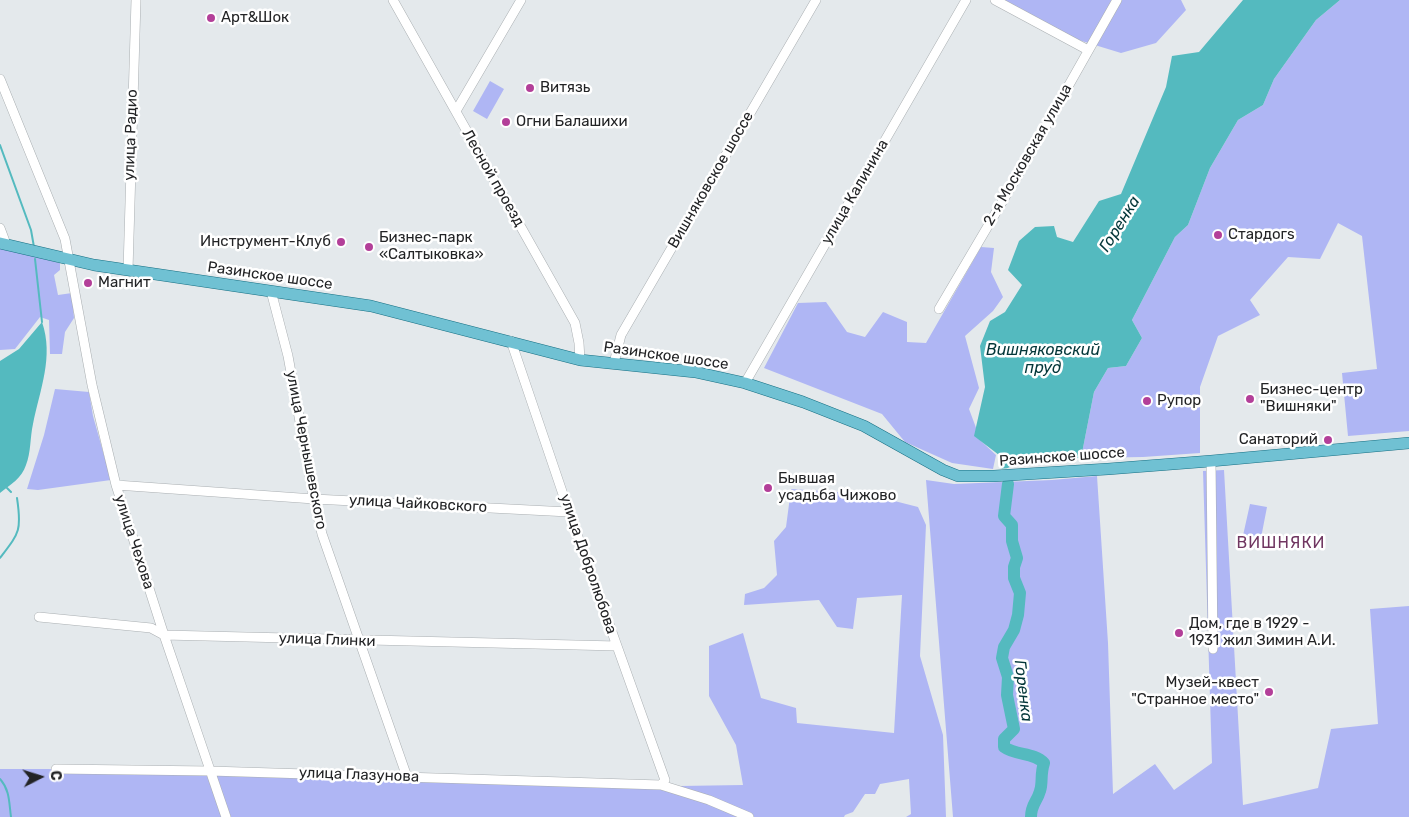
<!DOCTYPE html>
<html>
<head>
<meta charset="utf-8">
<style>
	body { margin:0 }
	#map { position:relative; width:1409px; height:817px; overflow:hidden; background:#e4e9ec; font-family:Rubik,sans-serif }
	canvas { display:block }
	.north { position:absolute; left:15px; top:752px; width:50px; height:50px; -webkit-text-stroke:4px #fff; paint-order:stroke; rotate:85deg; font-size:14px; font-weight:700; line-height:20px; text-align:center; color:#232426 }
	.north::after { content:''; display:block; margin:auto; width:18px; height:22px; background:#232426; clip-path:polygon(50% 0,100% 100%,50% 72%,0 100%) }
</style>
</head>
<body>
<div id="map">
<canvas width="1409" height="817"></canvas>
<div class="north">С</div>
</div>
<script>
const g = document.querySelector('canvas').getContext('2d');
g.lineJoin = 'round';
function fillPath(path, color) {
  g.fillStyle = color;
  g.fill(path, 'evenodd');
}
function strokePath(path, color, width, dash) {
  g.strokeStyle = color;
  g.lineWidth = width;
  g.lineCap = dash ? 'butt' : 'round';
  g.setLineDash(dash || []);
  g.stroke(path);
}
function write(font, color, halo, rows, align = 'center') {
  g.font = font + ' Rubik,sans-serif';
  g.lineWidth = 5;
  g.setLineDash([]);
  g.textBaseline = 'middle';
  g.strokeStyle = halo;
  g.fillStyle = color;
  for (const [text, x, y, turn = 0] of rows) {
    g.save();
    g.translate(x, y);
    g.rotate((+turn || 0) * Math.PI / 180);
    g.textAlign = isNaN(turn) ? turn : align;
    if (halo) g.strokeText(text, 0, 0);
    g.fillText(text, 0, 0);
    g.restore();
  }
}
fillPath(new Path2D(`
	M1004,0H1181L1186,10L1156,43L1121,53L1072,38Z
	M1340,0H1409V431L1348,436L1342,373L1377,369L1362,236L1338,223L1320,259L1288,257L1250,300L1260,315L1218,336L1200,387V453L1143,457L1081,458L1094,392L1108,368L1126,366L1142,338L1132,320L1175,237L1188,225L1210,168L1238,120L1263,105L1274,79L1316,20Z
	M490,81L504,89L487,119L473,111Z
	M0,247L60,263V270L54,275L58,295L72,293L74,318L65,332L62,354H50L49,320L40,317L15,349L0,350Z
	M981,247L994,248L991,272L1003,297L993,311L965,336L979,388L969,409L981,441L996,455L993,469L952,463L905,442L882,414L764,368L798,303L826,302L847,332L865,337L883,312L907,322V342L926,343Z
	M55,389L89,392L93,416L111,480L38,490L27,489L44,435Z
	M1224,470L1243,805L1318,788L1331,729L1378,724L1370,609L1409,606V817H953L926,480L954,484L1052,480L1097,476L1108,643L1113,794L1155,764L1174,790L1212,763L1203,471Z
	M791,489L867,494L918,507L926,525L920,656L943,735L946,817H906L911,814L909,779L880,784L875,794H865L853,812L845,815L844,817H0V769H48L637,782L680,786L743,785L736,745L709,696V646L743,633L761,698L796,708L797,723L894,733L902,595L857,598L853,629L837,627L819,600L744,605L745,594L764,588L777,575L774,541L786,527Z
	M1250,504L1267,507L1260,543L1242,540Z`), '#afb6f4');
fillPath(new Path2D(`
	M1243,0H1340L1316,20L1274,79L1263,105L1238,120L1210,168L1188,225L1175,237L1132,320L1142,338L1126,366L1108,368L1094,392L1081,458C1067,459 1054,459 1040,458C1035,458 1029,457 1024,458C1013,461 1012,471 1000,468L999,455L974,436L985,387L980,346L990,321L1005,312L1022,285L1008,270L1019,241L1035,227L1054,226L1057,237L1073,242L1099,201L1121,194L1166,87L1172,56L1199,52Z
	M42,322C54,357 40,389 33,424C30,437 31,453 26,465C22,478 10,485 0,493V361L19,349Z`), '#54babf');
strokePath(new Path2D(`
	M0,145L31,230L34,247
	M35,259L42,322
	M7,488L11,492
	M0,558C19,533 22,531 17,498
	M0,779C10,790 9,803 11,817`), '#54babf', 2);
strokePath(new Path2D(`
	M1008,484L1004,516L1012,525V541L1017,558L1014,567V578L1020,593L1018,615L1014,630L1004,647L1002,658L1008,677L1007,695L1014,729L1004,739V747C1016,756 1034,752 1044,763C1040,775 1043,782 1040,791C1037,802 1031,804 1031,817`), '#54babf', 12);
const minor = new Path2D(`
	M393,0L575,323L579,343L580,360
	M995,0L1088,50
	M0,79L65,239L92,385L116,485L164,635L226,817
	M456,111L521,0
	M0,228L6,244
	M128,270L136,0
	M271,291L288,356L314,499L322,534L407,777
	M939,309L1018,175L1117,0
	M511,341L569,512L665,780L661,785
	M614,363L621,335L816,0
	M745,383L966,0
	M1211,461L1213,649
	M116,485L314,499L569,512
	M39,617L151,628L164,635L617,646
	M56,769L210,771L661,785L709,800L749,817`);
const major = new Path2D(`
	M0,243L94,265L371,306L580,360L695,372L745,383L803,402L864,426L943,470L958,476H994L1108,469L1211,461L1409,443`);
strokePath(minor, '#aaafb2', 10);
strokePath(major, '#176f83', 12);
strokePath(minor, '#fff', 9);
strokePath(major, '#70c1d3', 11);
for (const [x, y, r, color] of [
	[211,18,5,"#b33f99"],
	[530,88,5,"#b33f99"],
	[506,122,5,"#b33f99"],
	[1218,235,5,"#b33f99"],
	[341,242,5,"#b33f99"],
	[369,247,5,"#b33f99"],
	[88,283,5,"#b33f99"],
	[1250,399,5,"#b33f99"],
	[1147,401,5,"#b33f99"],
	[1328,440,5,"#b33f99"],
	[768,488,5,"#b33f99"],
	[1179,633,5,"#b33f99"],
	[1269,692,5,"#b33f99"]
]) {
  const dot = new Path2D();
  dot.arc(x, y, r, 0, 2 * Math.PI);
  g.fillStyle = color;
  g.fill(dot);
  strokePath(dot, '#fff', 2);
}
write('15px', '#232426', '#fff', [
	["Арт&Шок",221,18],
	["Витязь",540,88],
	["Огни Балашихи",516,122],
	["Стардогs",1228,235],
	["Бизнес-парк",379,238],
	["«Салтыковка»",379,255],
	["Инструмент-Клуб",331,242,"right"],
	["Магнит",98,283],
	["Бизнес-центр",1260,390],
	["\"Вишняки\"",1260,407],
	["Рупор",1157,401],
	["Санаторий",1318,440,"right"],
	["Бывшая",778,479],
	["усадьба Чижово",778,496],
	["Дом, где в 1929 -",1189,624],
	["1931 жил Зимин А.И.",1189,641],
	["Музей-квест",1259,683,"right"],
	["\"Странное место\"",1259,700,"right"]
], 'left');
write('15px', '#232426', '#fff', [
	["улица Радио",131,135,-88],
	["2-я Московская улица",1028,155,-60],
	["Лесной проезд",493,178,60],
	["Вишняковское шоссе",711,180,-60],
	["улица Калинина",855,192,-60],
	["Разинское шоссе",270,276,8],
	["Разинское шоссе",666,356,8],
	["улица Чернышевского",306,450,79],
	["Разинское шоссе",1062,457,-4],
	["улица Чайковского",418,504,3],
	["улица Чехова",134,542,72],
	["улица Добролюбова",588,564,71],
	["улица Глинки",327,640,2],
	["улица Глазунова",359,775,2]
]);
write('italic 16px', '#033639', '#fff', [
	["Горенка",1120,224,-58],
	["Вишняковский",1043,350],
	["пруд",1043,368],
	["Горенка",1023,691,83]
]);
g.letterSpacing = '1px';
write('16px', '#703661', '#fff', [
	["ВИШНЯКИ",1281,543]
]);
g.letterSpacing = '0px';
</script>
</body>
</html>
